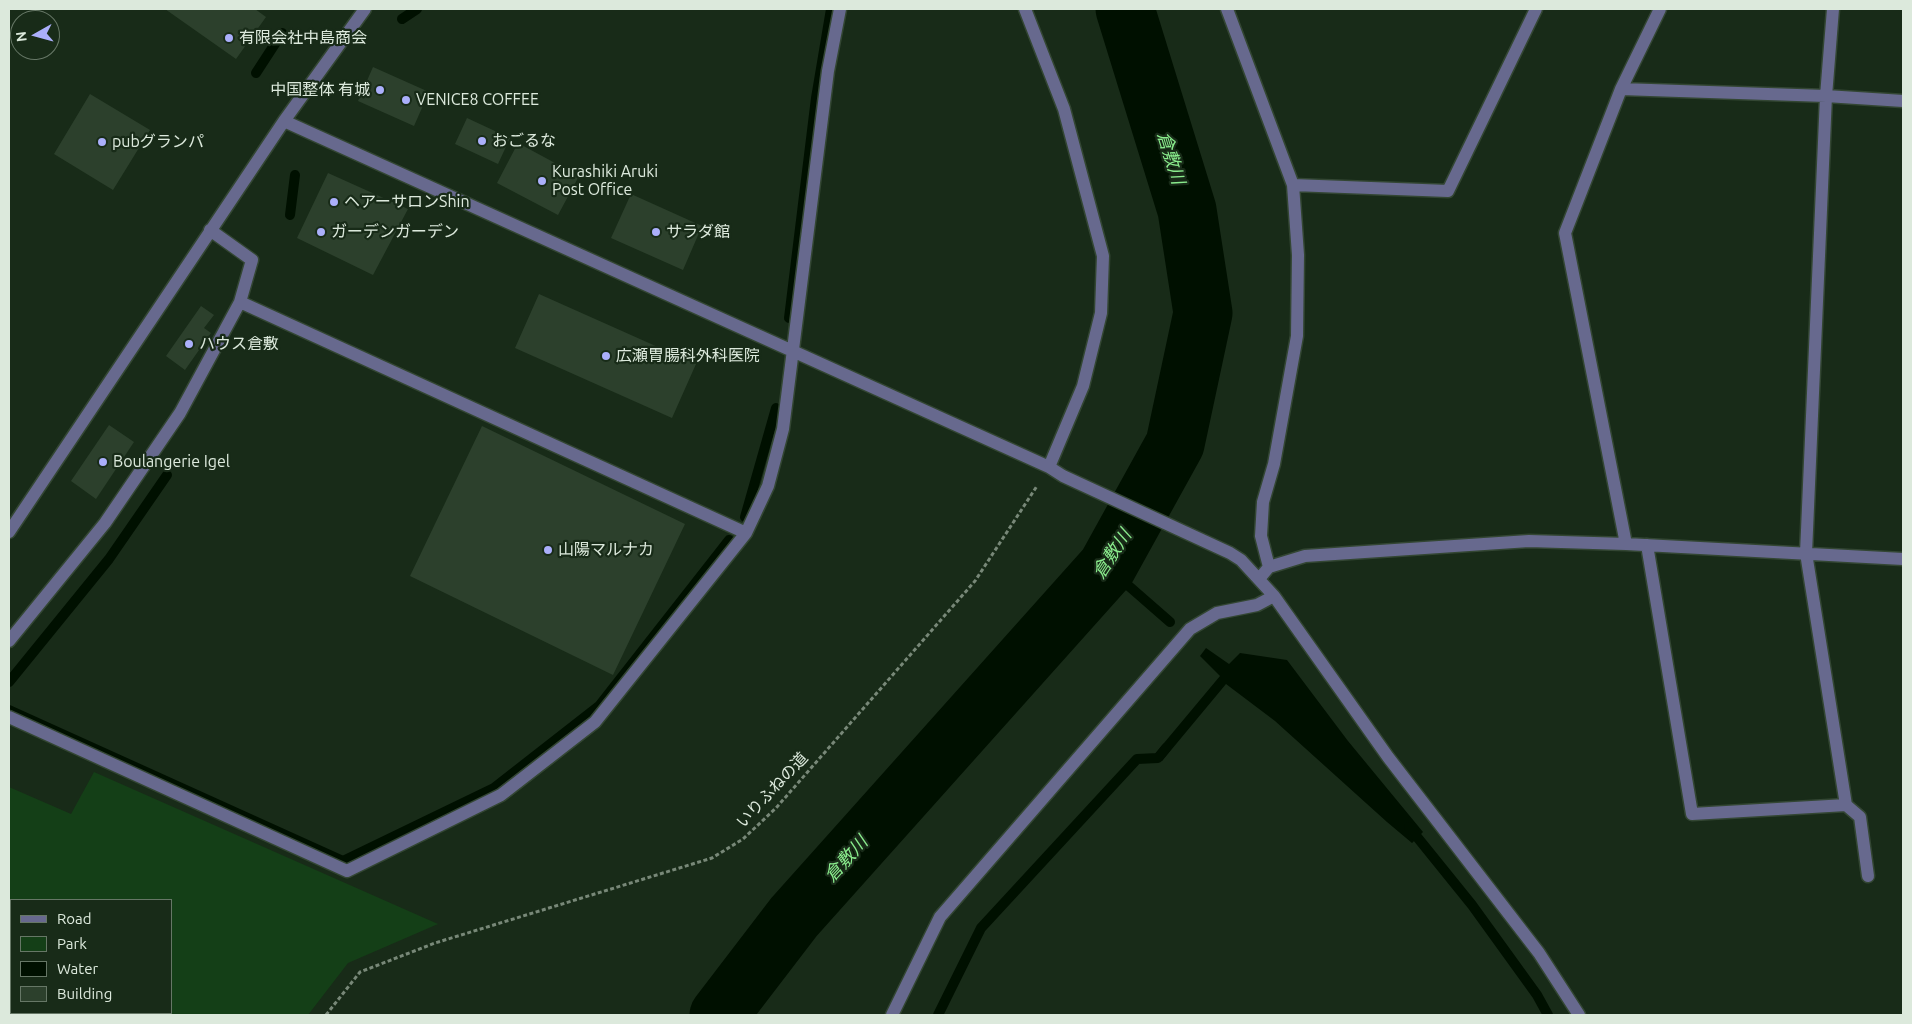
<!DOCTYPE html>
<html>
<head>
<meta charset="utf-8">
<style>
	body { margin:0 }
	#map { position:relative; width:1912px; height:1024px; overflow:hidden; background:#182b18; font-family:Ubuntu,sans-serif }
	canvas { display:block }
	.frame { position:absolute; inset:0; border:10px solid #dce9dc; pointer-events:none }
	.legend { position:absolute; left:10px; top:899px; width:162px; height:115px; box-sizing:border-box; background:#182b18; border:1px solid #676; margin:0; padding:6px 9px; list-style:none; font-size:15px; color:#dce9dc }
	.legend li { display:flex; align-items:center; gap:10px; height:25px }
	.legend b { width:25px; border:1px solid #676 }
	.north { position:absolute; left:10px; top:10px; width:50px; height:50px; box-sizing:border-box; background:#182b18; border:1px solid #676; border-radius:50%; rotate:263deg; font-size:14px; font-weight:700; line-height:20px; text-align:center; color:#dce9dc }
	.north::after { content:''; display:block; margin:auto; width:18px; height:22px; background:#abaffb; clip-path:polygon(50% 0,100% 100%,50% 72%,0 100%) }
</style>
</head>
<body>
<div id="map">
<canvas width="1912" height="1024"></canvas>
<div class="frame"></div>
<ul class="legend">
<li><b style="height:6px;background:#67698e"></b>Road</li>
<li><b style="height:14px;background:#143f17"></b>Park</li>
<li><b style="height:14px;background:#001000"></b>Water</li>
<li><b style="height:14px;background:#2c402c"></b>Building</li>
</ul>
<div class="north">N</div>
</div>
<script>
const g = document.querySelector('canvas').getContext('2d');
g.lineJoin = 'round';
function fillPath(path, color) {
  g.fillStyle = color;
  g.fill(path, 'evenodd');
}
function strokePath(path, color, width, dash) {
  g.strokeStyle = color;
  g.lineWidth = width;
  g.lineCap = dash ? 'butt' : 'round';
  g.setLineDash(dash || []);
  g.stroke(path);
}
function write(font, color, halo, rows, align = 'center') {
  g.font = font + ' Ubuntu,"Noto Sans JP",sans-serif';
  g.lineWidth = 4.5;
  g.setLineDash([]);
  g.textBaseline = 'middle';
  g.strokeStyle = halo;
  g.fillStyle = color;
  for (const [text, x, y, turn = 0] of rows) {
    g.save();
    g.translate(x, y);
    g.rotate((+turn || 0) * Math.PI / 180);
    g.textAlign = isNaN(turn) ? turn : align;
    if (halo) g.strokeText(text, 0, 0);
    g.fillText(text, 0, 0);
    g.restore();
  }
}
fillPath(new Path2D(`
	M94,772L438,924L348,963L308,1015H9V787L71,814ZM11,900H171V1013H11Z`), '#143f17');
fillPath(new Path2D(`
	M1206,648L1229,664L1240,653L1287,660L1348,741L1423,832L1412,843L1387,822L1275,721L1226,684L1162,761L1154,755L1220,676L1200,656Z`), '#001000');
strokePath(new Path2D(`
	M402,19L417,9
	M256,73L282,33
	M290,215L295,175
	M789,318L816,98L831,9
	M745,517L776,408
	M1107,567L1170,622
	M9,682L109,559L167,475
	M9,710L343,861L494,788L599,706L729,540
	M1409,827L1472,905L1537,995L1548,1015
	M938,1015L981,928L1137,759L1158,758L1166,748`), '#001000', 10);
strokePath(new Path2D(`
	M719,1015L794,917L1107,567L1175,444L1203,313L1187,210L1125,9`), '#001000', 59);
fillPath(new Path2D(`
	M165,9H255L266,17L236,59Z
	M373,67L429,92L414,126L358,101Z
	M90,94L150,130L113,190L54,154Z
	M467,118L510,138L498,164L455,144Z
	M518,143L579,176L558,215L497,183Z
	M328,173L408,209L373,275L297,238Z
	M631,194L702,226L683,270L611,238Z
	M539,294L696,364L672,418L515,348Z
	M201,306L214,315L204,328L211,333L185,370L166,356Z
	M109,425L134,442L96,499L71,481Z
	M482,426L685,524L613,675L410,576Z`), '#2c402c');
const minor = new Path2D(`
	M1025,9L1064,109L1103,256L1101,313L1083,386L1049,467
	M1227,9L1293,185L1298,255L1297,336L1274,464L1263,502L1261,536L1269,567
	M1833,9L1826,96L1806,553L1846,805L1860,817L1868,876
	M1621,89L1826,96L1903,101
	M284,121L1049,467L1063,476L1230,553L1241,560L1274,596L1388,757L1539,953L1579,1015
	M1293,185L1448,191L1536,9
	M240,302L746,533
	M9,532L284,121L365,9
	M1626,544L1565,233L1621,89L1660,9
	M1647,545L1692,814L1846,805
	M1259,579L1269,567L1305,556L1529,541L1626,544L1903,559
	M9,641L105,523L180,413L240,302L252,260L210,230
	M9,717L347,871L501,795L595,722L746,533L768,486L783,429L828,71L840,9
	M892,1015L940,917L1190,629L1217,613L1257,605L1274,596`);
strokePath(minor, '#334633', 15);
strokePath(new Path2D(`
	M326,1015L360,972L435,943L712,858L743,839L776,808L975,581L1037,486`), '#788878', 3, [4, 2.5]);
strokePath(minor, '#67698e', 12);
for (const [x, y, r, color] of [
	[229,38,5,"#abaffb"],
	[380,90,5,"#abaffb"],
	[406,100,5,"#abaffb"],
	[482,141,5,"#abaffb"],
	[102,142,5,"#abaffb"],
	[542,181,5,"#abaffb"],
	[334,202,5,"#abaffb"],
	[321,232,5,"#abaffb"],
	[656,232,5,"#abaffb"],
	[189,344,5,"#abaffb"],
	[606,356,5,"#abaffb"],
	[103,462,5,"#abaffb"],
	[548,550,5,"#abaffb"]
]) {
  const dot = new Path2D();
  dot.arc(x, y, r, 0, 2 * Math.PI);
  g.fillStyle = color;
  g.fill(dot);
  strokePath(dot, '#182b18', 2);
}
write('16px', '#dce9dc', '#182b18', [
	["有限会社中島商会",239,38],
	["中国整体 有城",370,90,"right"],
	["VENICE8 COFFEE",416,100],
	["おごるな",492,141],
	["pubグランパ",112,142],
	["Kurashiki Aruki",552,172],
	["Post Office",552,190],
	["ヘアーサロンShin",344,202],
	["ガーデンガーデン",331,232],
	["サラダ館",666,232],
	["ハウス倉敷",199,344],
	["広瀬胃腸科外科医院",616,356],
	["Boulangerie Igel",113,462],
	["山陽マルナカ",558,550]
], 'left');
write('16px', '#dce9dc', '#182b18', [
	["いりふねの道",772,790,-47]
]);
write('italic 18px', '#8aec8d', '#182b18', [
	["倉敷川",1171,158,73],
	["倉敷川",1112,554,-57],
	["倉敷川",846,859,-48]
]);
</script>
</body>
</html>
